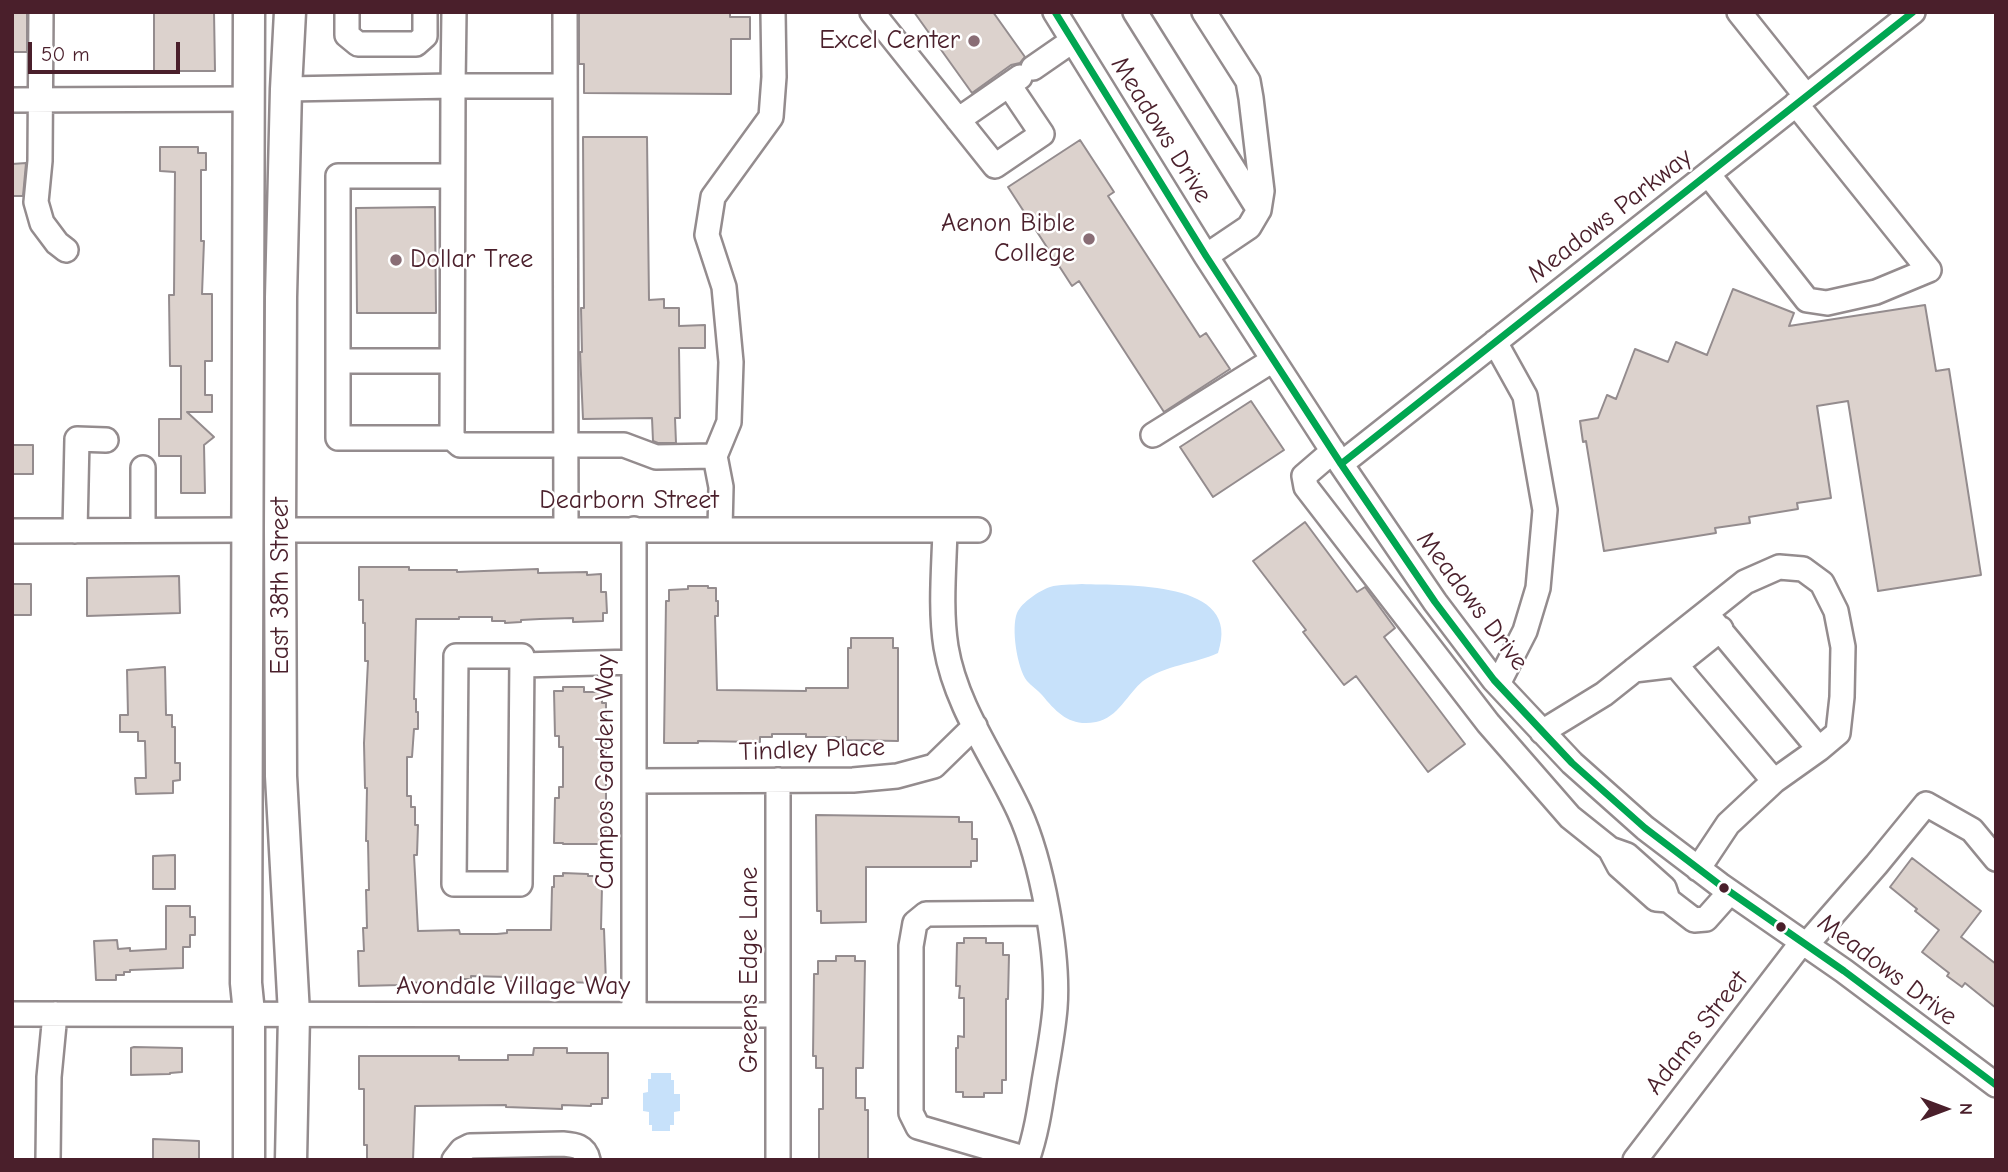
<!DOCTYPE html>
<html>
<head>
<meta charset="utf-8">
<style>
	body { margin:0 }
	#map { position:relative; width:2008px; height:1172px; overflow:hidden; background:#fff; font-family:"Comic Neue",sans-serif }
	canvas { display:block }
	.frame { position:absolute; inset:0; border:14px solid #4a1f2b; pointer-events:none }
	.north { position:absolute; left:1910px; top:1074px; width:70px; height:70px; -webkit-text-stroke:5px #fff; paint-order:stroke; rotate:90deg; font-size:19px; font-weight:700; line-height:28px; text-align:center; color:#4a1f2b }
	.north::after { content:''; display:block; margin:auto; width:24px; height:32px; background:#4a1f2b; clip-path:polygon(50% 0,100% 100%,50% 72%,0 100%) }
	.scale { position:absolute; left:28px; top:42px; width:152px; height:32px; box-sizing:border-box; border:4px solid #4a1f2b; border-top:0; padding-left:9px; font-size:21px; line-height:24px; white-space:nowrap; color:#4a1f2b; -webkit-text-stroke:5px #fff; paint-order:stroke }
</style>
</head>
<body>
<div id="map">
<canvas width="2008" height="1172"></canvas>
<div class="frame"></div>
<div class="north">N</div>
<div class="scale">50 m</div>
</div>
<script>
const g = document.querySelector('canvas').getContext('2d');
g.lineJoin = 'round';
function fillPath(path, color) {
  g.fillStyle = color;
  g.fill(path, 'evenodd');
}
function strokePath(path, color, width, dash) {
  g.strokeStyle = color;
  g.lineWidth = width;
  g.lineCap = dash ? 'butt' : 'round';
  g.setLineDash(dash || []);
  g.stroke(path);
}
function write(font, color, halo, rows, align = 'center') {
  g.font = font + ' "Comic Neue",sans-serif';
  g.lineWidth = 5;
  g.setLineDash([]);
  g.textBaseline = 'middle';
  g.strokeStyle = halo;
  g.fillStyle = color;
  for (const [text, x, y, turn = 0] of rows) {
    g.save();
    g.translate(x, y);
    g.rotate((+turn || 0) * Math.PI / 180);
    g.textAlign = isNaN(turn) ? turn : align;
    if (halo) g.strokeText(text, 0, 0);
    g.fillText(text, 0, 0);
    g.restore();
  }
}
fillPath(new Path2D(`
	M1082,584C1125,586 1244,579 1218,653C1194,664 1165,665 1143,681C1128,693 1118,718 1096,722C1070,727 1057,713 1042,695C1038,690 1031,686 1027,681C1017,668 1011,628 1017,613C1022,602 1039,591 1050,587C1059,584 1072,585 1082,584Z
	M651,1073H671V1080H674V1094H680V1111L674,1112V1125H670V1131H652V1125H649V1112L643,1111V1093L648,1092V1079H651Z`), '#c7e1fa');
const building = new Path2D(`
	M12,12H27V52H12Z
	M154,12H214L215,71H154Z
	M579,12H730V17H750V39H731V94L584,93V64H579Z
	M914,12H993L1025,57L1020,63L1011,65L972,93Z
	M583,137H647L649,300L664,299V308H679V326L705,325V348H679L680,418H675L676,443H658L653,441L652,418L583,419L580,352H582L581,308H584Z
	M1080,140L1114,192L1108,196L1200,337L1206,333L1230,369L1164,412L1079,281L1072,286L1008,187Z
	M160,147H198V153H206V170H201V241H204L202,294H212V361H205V395H212V412H187L214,437L204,445L205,493H181V456H159V419H181V366H170L169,295H174L175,172L160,171Z
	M26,163L23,196H12V164Z
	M435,207L436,313H357L356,208Z
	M1733,289L1794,313L1789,326L1925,305L1936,371L1949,369L1981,575L1878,591L1848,401L1817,406L1831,498L1797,503L1798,509L1749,517L1750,523L1715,528L1716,533L1604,551L1586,441L1583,442L1580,421L1598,418L1607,395L1616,399L1635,349L1668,362L1676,342L1707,355Z
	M1251,401L1284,450L1213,497L1180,447Z
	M12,445H33V474H12Z
	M1305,522L1357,592L1365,587L1395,628L1384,637L1465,744L1428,772L1356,676L1344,685L1303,632L1306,630L1253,561Z
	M359,567H409V570H457V572L538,569V573L587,572V575L601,574V592H606L607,613H603V621L573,622V618L540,619L521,620V622L505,623V621H492V617H459V619H416L414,699H416V712H418V729H414L412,757H407V796H411V807H415V825H418L417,855H414L418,931L459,930L460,934H497L507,933V930H551L552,887H554V876H563V873L588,874V876H596V886H602L601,929H604L606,983L507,981V977L471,976V979H457V982L400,983V985L359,986L358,951H364L363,928H367L366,890H369L368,841H366L367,788H365L364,743L368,661H365V623H363V600H359Z
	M179,576L180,613L87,616V578Z
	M12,584H31V615H12Z
	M688,586H708V588H716V601H718V616H715L717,690L806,691V688H848V648H851V638H893V648H898V741L846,740V737H806V734H772V737H760V742L698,741V743H664L666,601H669V590L688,589Z
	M165,667L166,715H172V727H175V763H180V780L173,781V793L136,794L135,778H146L145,741H138V732H120V715H128L127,670Z
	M563,687H584V692H602V703H606V831H601V844H563V843H554L555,798H559V787H563V747H559V736H555L554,691H563Z
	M816,815L959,817V822H972V839H977V861H971V867H866V922L821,923V911H817Z
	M175,855V889H153V856Z
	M1912,858L1981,911L1961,937L1996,964V1008L1965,983L1962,987L1947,976L1949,973L1922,952L1939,930L1915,911L1917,909L1890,887Z
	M166,906H190V917H195V935H190V947H183V968L130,970V972H124V975H116V980H96L94,941L117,940L118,949L130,948V951L166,949Z
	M964,938H986V943H1003V955H1009L1008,999H1006V1080H1002V1093H984V1097H963V1092H956V1048H958V1036L964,1037V998H959L960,986H956L957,943H964Z
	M836,956H855V961H865L863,1068H856V1098H865V1110H868V1160H819V1109H823V1068H816V1056H813L814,974H818V961H836Z
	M134,1047L182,1048V1072L170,1073V1074L131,1075V1048Z
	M534,1048H567V1053H608V1098H602V1104H591V1106L562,1105V1109L506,1107V1105L415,1106L413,1160H367V1145H364V1089H359V1056H459V1060H508V1055H533Z
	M153,1139L199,1141V1159L153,1160Z`);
fillPath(building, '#dcd2cd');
strokePath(building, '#948c8e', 2);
const minor = new Path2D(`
	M41,12L40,161L36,202L42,223L57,243L66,250
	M347,12V35L358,44H416L425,36V12
	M454,12L453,86H565
	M565,12L566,529
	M872,12L995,166L1042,134L1009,85
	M1055,12L1206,256L1341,464L1435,602L1494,680L1572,763L1645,828L1720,885L1844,971L1996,1085
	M1135,12L1259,210
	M1204,12L1248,81L1251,98L1262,191L1259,210L1249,227L1206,256
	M1739,12L1806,96
	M1033,68L1072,41
	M286,89L453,86L452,438L460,445H624L656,457L715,456L721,487L720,529
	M12,100L250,99
	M958,120L1020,77
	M1708,174L1807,300L1827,303L1876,292L1929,270L1796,104
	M1495,342L1525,396L1545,510L1538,588L1525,631L1498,684
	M338,361V438H452
	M452,361H338V176H452
	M1153,435L1273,360
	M1333,451L1304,476L1306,487L1488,723L1570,817L1610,849L1627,855L1664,888L1668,900L1656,899L1619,866L1610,849
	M715,456L729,422L731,362L724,287L707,235L713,197L771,117L774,77L773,12
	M1341,464L1913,12
	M143,468V530
	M634,529V1015
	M280,530H978
	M945,530C944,568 940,609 946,647C956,707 994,757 1019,811C1042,861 1059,954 1055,1008C1053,1033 1048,1058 1044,1082C1040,1108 1036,1135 1027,1160
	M12,531L248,530
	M75,531L77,439L106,440
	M1706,613L1745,582L1779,567L1803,569L1822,583L1836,611L1843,647L1842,697L1838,733L1819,749
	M456,656H522L520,884H454Z
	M522,665L634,662
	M1676,665L1721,629
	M1542,732L1604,694L1706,613L1819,749L1774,781L1676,665L1634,670
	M634,781L853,780L897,776L934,766L975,726
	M1698,869L1728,824L1774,781
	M1668,900L1694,920L1706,919L1730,892
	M1807,944L1876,865L1926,804L1972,830L1996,859
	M12,1014L778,1015
	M1027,1159L918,1127L911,1113V946L915,923L926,914L1047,913
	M48,1160L49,1077L55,1014
	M454,1160L462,1150L470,1146L563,1144C575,1145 585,1146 588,1160
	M778,1160V780
	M1635,1160L1803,941`);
const major = new Path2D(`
	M290,12L286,89L281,297L280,530L281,776L294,1014L291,1160
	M249,1160V1013L246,983L249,12`);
strokePath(minor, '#948c8e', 28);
strokePath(major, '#948c8e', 35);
strokePath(minor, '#fff', 23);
strokePath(major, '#fff', 30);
strokePath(new Path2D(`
	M1055,12L1206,256L1341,464L1435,602L1494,680L1572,763L1645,828L1720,885L1844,971L1996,1085
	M1341,464L1913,12`), '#00a651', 7);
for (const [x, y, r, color] of [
	[974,41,7,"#896d75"],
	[1089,239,7,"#896d75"],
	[396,260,7,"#896d75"],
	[1724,888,6,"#4a1f2b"],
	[1781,927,6,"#4a1f2b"]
]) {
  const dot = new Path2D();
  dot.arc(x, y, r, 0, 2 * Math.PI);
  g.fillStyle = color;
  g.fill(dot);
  strokePath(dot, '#fff', 2.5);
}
write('26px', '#4a1f2b', '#fff', [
	["Excel Center",960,41],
	["Aenon Bible",1075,224],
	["College",1075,254],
	["Dollar Tree",410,260,"left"]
], 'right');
write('26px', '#4a1f2b', '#fff', [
	["Meadows Drive",1161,130,58],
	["Meadows Parkway",1610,216,-38],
	["Dearborn Street",629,501],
	["East 38th Street",281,586,-90],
	["Meadows Drive",1472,601,53],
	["Tindley Place",812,750,-2],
	["Campos Garden Way",606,772,-90],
	["Greens Edge Lane",750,970,-90],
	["Meadows Drive",1887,970,37],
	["Avondale Village Way",513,987],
	["Adams Street",1697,1033,-52]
]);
</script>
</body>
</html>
